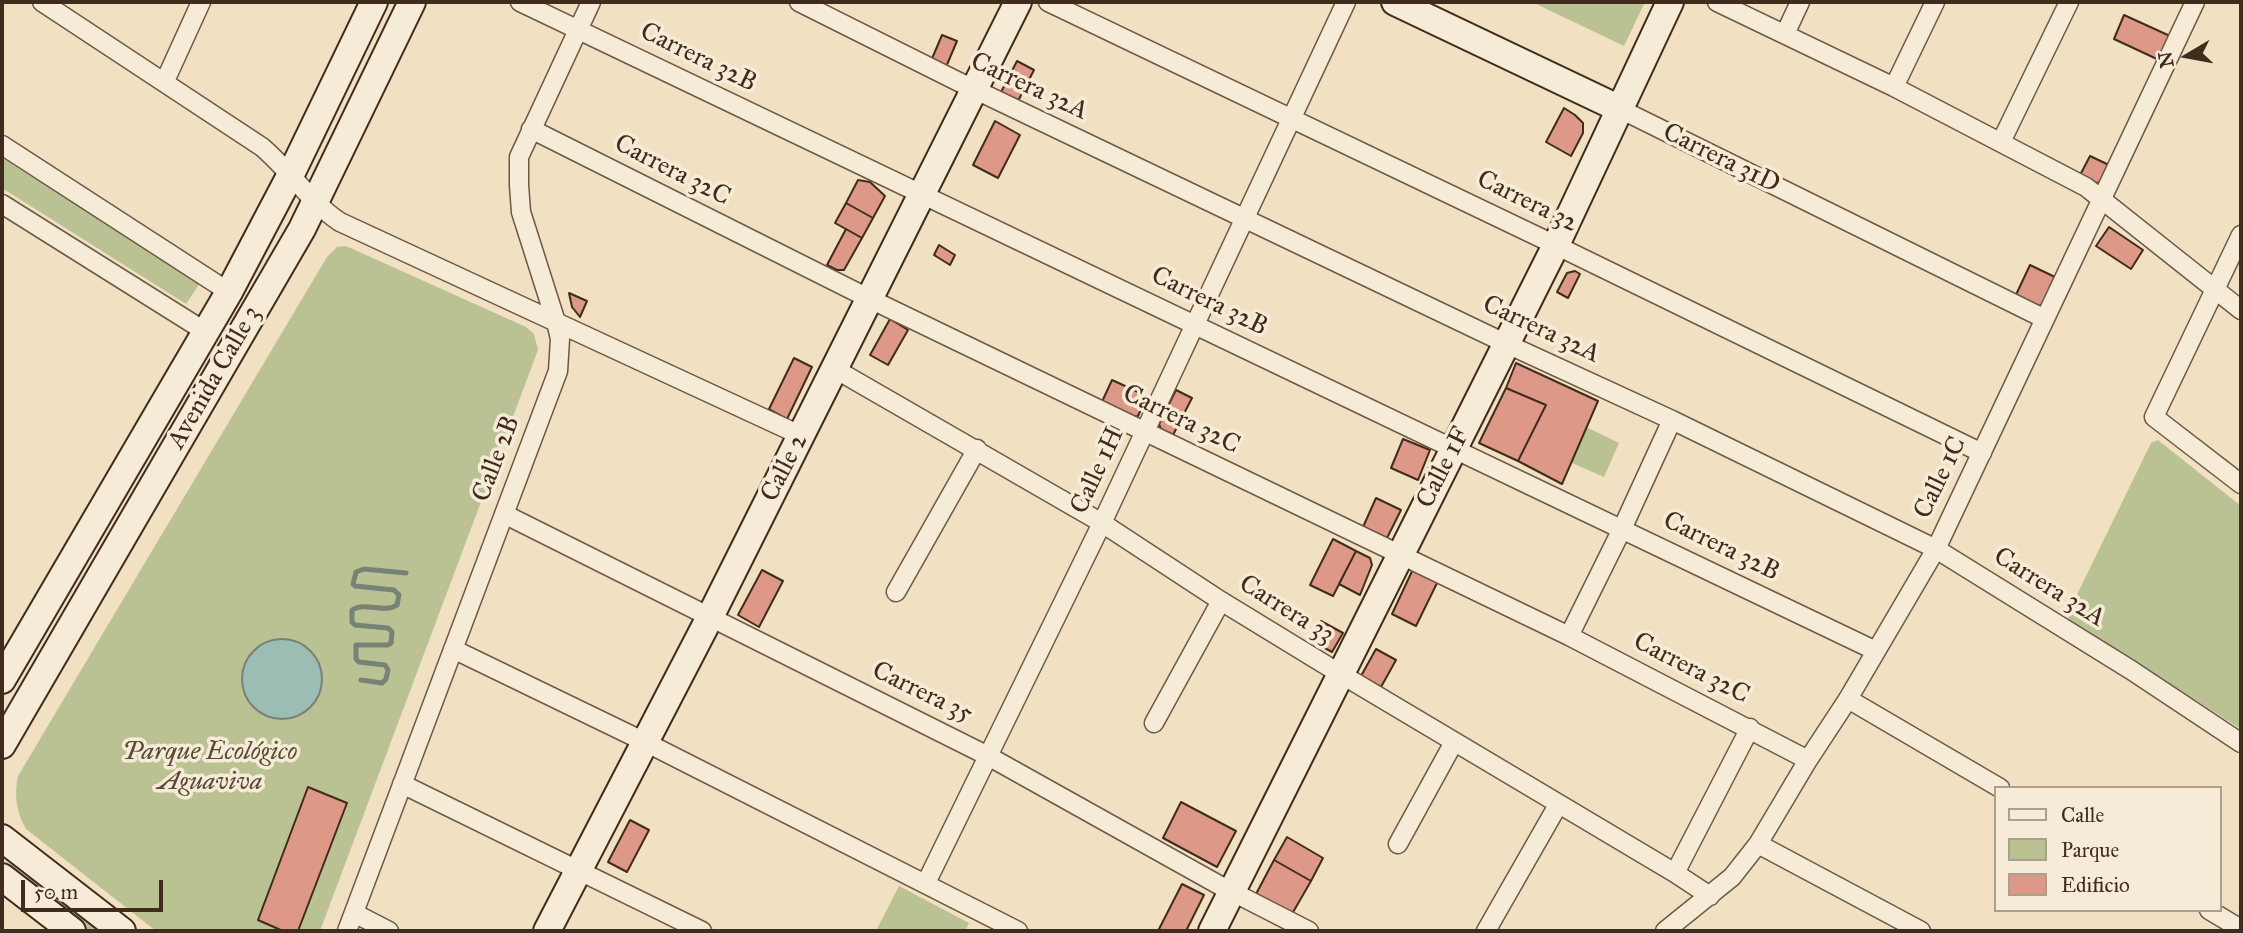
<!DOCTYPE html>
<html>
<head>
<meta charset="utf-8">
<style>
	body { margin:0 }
	#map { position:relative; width:2243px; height:933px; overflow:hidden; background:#f1e0c2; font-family:"IM FELL Great Primer",serif }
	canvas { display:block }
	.frame { position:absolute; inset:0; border:4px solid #402c1c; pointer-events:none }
	.legend { position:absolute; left:1994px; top:786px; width:228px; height:126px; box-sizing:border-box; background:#f6ebd7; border:2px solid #ad9f8c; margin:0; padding:9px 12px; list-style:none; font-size:21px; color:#402c1c }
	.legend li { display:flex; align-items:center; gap:14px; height:35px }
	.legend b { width:35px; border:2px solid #ad9f8c }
	.north { position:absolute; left:2152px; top:21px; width:70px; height:70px; -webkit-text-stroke:5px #f6ebd7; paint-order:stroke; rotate:260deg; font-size:19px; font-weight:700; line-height:28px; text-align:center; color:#402c1c }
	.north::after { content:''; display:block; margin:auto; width:24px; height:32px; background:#402c1c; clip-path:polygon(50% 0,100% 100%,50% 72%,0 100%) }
	.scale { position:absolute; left:21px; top:880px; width:142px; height:32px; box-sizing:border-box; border:4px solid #402c1c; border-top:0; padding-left:9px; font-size:21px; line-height:24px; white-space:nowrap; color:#402c1c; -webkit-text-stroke:5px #f6ebd7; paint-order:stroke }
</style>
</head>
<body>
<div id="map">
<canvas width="2243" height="933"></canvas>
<div class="frame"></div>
<ul class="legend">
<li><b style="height:9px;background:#f6ebd7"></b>Calle</li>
<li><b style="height:19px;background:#bac293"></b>Parque</li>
<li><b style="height:19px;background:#dd9887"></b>Edificio</li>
</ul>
<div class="north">N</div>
<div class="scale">50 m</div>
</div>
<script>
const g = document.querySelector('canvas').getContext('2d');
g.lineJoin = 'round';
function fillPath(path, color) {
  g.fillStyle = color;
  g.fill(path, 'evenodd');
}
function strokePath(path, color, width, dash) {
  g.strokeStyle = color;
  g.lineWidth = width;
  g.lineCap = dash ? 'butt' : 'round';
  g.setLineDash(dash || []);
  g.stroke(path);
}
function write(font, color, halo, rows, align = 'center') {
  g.font = font + ' "IM FELL Great Primer",serif';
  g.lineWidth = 7;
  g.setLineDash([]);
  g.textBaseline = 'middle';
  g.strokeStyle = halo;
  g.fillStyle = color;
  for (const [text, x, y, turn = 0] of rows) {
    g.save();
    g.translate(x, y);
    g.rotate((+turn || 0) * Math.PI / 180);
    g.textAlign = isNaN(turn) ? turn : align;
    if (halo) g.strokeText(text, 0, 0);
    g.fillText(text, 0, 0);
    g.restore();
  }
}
fillPath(new Path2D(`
	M1532,2H1645L1624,46Z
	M2,158L200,283L186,304L2,188Z
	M346,246L526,327L534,334L538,350L320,931H156L26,829C16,812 14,795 18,776L327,257L337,247Z
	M1586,427L1619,443L1604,477L1572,463Z
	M2158,440L2241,506V729L2069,620L2068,613L2151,443Z
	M32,874L101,929L99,931H89L26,882Z
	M899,886L969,923L965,931H876Z`), '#bac293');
const water = new Path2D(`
	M242 679a40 40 0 1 1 80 0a40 40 0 1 1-80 0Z`);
fillPath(water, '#9bbdb4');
strokePath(water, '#778377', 2);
strokePath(new Path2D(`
	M361,680L382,683L386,679L388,670L385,665L359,662L356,659V645H388L391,643L392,632L388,628L355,625L352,622V610C366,601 384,614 397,605L399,595L394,590L355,586L353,584L356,572L364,569L406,573`), '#778377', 5);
const building = new Path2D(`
	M2124,15L2170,36L2159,60L2114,39Z
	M942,35L957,41L946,67L931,61Z
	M1017,61L1034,70L1016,105L999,96Z
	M1564,108L1575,115L1583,123V133L1571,156L1546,142Z
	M995,121L1020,135L998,178L973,165Z
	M2090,156L2109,165L2101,182L2092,184L2079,177Z
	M858,180L870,182L885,196L873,218L846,203Z
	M846,203L873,218L862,238L835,223Z
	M2109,227L2143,250L2131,269L2096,246Z
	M846,229L862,238L844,270H837L827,265Z
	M939,245L955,255L950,265L934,255Z
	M2030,265L2057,278L2045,302L2035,309L2014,299Z
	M1575,271L1580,274L1568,298L1557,292L1567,273Z
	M569,293L587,301L580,317L572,307Z
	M890,319L908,330L888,365L870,355Z
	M794,358L812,367L787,419L769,409Z
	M1516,363L1598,401L1562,484L1518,461L1546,405L1506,388Z
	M1112,380L1147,396L1138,416L1125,417L1100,406Z
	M1506,388L1546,405L1518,461L1479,443Z
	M1176,390L1192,398L1173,435L1161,429L1159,424Z
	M1403,439L1430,450L1418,480L1391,468Z
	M1376,498L1401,510L1387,538L1363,527Z
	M1333,539L1356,551L1333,596L1310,585Z
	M1356,551L1370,558L1372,565L1360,595L1339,584Z
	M1414,567L1439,579L1416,626L1392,614Z
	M762,570L783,581L759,627L738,615Z
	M1321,621L1343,633L1332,652L1310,640Z
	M1376,649L1396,660L1381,687L1361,676Z
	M308,787L347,803L298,931H283L258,920Z
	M1181,802L1236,831L1217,867L1163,838Z
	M630,820L649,830L627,872L608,862Z
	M1287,837L1323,858L1311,881L1274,860Z
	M1274,860L1311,881L1292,914L1256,894Z
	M1182,884L1204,895L1186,931H1158Z`);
fillPath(building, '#dd9887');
strokePath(building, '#402c1c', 2);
const street = new Path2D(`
	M42,2L262,147C290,171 310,202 340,222L802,436
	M520,2L1876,651
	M799,2L957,81L1507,344L1672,420L1936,549L2131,670L2241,743
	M1048,2L1543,239L1982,453
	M1717,2L1894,87L2086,187L2241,310
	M1785,34L1800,2
	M165,81L201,2
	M1894,87L1935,2
	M1620,109L2045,319
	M531,129L870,299L1569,636L1808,760
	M2001,142L2069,2
	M2,145L229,292
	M2,204L206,332
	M2241,235L2154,417L2241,484
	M835,369L1102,523L1221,601L1329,667L1675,873L1710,896
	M504,514L988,756L1219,885L1309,931
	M896,592L977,449
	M1569,636L1622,529L1672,420
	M453,649L645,742L1018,931
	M1848,699L2000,788
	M1154,723L1221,601
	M402,784L702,931
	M1398,844L1454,742
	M1758,844L1921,931
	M1675,873L1750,728
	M926,883L1102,523L1346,2
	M2209,910L2241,929
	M354,913L389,931
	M347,931L558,371L560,339L556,322L521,212L519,185V157L591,2
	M1486,931L1558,805
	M1665,931L1732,877L1758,844L1808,760L1848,699L1936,549L2195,2`);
const secondary = new Path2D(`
	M1395,2L1620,109
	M2,680L229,292L291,174L374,2
	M2,745L302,229L412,2
	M2,838L122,931
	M2,877L72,931
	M547,931L710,617L1018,2
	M1212,931L1556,245L1670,2`);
strokePath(street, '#6c5946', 21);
strokePath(secondary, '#402c1c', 30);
strokePath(street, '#f6ebd7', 18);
strokePath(secondary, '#f6ebd7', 26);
write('26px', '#402c1c', '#f6ebd7', [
	["Carrera 32B",698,58,26],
	["Carrera 32A",1029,87,25],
	["Carrera 31D",1721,159,26],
	["Carrera 32C",672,171,27],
	["Carrera 32",1527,202,26],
	["Carrera 32B",1209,302,26],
	["Carrera 32A",1541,330,25],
	["Avenida Calle 3",215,378,-60],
	["Carrera 32C",1181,420,26],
	["Calle 2B",497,459,-69],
	["Calle 2",785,468,-63],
	["Calle 1F",1444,468,-63],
	["Calle 1H",1098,471,-65],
	["Calle 1C",1941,478,-64],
	["Carrera 32B",1721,547,26],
	["Carrera 32A",2049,588,32],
	["Carrera 33",1286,610,32],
	["Carrera 32C",1691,669,27],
	["Carrera 35",922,693,26]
]);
write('italic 26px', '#584a34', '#f6ebd7', [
	["Parque Ecológico",210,753],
	["Aguaviva",210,783]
]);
</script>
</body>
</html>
